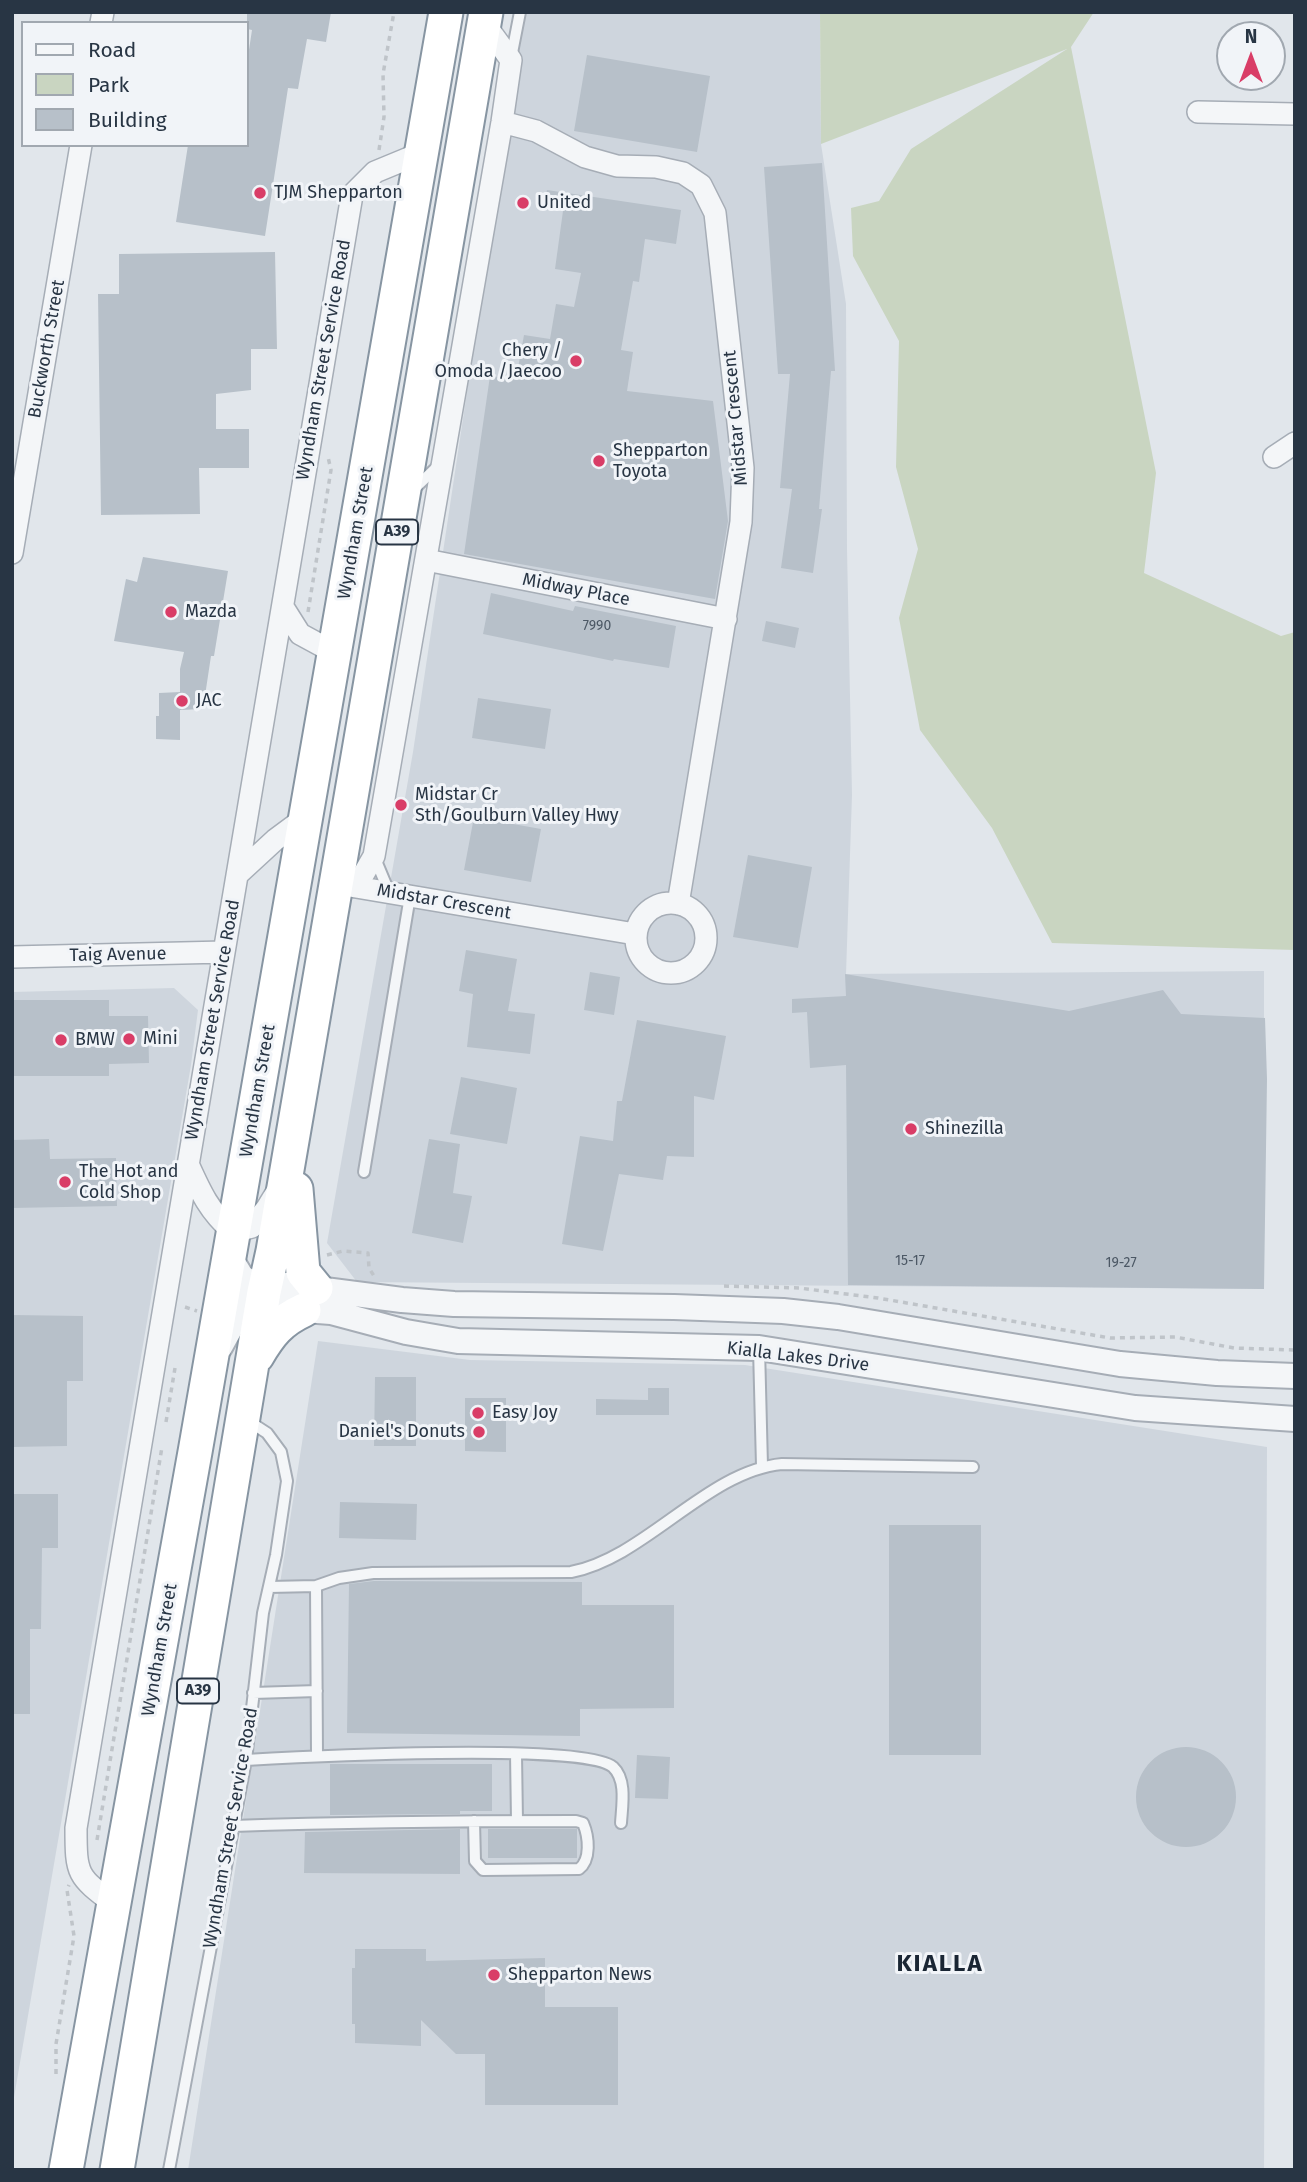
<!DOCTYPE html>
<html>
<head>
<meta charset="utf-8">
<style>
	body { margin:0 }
	#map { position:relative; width:1307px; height:2182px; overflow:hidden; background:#e1e6eb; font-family:"Fira Sans",sans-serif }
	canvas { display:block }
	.frame { position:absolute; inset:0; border:14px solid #283544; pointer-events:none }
	.legend { position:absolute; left:21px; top:21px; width:228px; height:126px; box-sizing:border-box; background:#f1f4f8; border:2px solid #a1a8b0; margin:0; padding:9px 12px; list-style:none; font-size:21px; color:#283544 }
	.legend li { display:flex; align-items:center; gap:14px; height:35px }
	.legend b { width:35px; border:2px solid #a1a8b0 }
	.north { position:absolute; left:1216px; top:21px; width:70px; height:70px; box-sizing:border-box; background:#f1f4f8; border:2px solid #a1a8b0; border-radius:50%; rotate:0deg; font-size:19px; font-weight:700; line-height:28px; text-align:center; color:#283544 }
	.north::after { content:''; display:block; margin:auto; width:24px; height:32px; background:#d93d67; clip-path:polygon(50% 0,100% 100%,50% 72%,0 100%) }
</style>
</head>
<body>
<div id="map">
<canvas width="1307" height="2182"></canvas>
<div class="frame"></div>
<ul class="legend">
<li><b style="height:9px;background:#f4f6f8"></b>Road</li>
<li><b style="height:19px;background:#c9d5c1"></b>Park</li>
<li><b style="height:19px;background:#b7c0c9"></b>Building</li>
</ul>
<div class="north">N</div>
</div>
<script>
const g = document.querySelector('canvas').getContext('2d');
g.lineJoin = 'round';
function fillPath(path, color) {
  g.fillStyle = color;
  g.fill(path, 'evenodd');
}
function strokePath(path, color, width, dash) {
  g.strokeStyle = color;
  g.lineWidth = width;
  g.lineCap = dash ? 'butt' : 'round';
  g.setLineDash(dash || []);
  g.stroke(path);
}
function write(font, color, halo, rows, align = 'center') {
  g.font = font + ' "Fira Sans",sans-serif';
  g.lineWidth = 6;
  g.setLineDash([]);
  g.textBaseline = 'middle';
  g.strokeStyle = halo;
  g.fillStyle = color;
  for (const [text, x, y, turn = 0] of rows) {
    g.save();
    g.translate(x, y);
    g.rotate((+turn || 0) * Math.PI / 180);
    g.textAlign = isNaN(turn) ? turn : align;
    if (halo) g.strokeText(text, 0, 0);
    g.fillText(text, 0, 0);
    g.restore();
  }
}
fillPath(new Path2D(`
	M524,12H820L821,144L846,304L847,549L852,795L846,974L1264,971V1289L357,1282L327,1243L413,752Z
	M174,988L198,1010L191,1065L12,2109V992Z
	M318,1341L470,1360L745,1365L1267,1447L1264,2170H188Z`), '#ced5dd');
fillPath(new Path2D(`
	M820,12H1094L1071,47L1156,473L1144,573L1281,636L1295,632V950L1052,943L992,828L920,730L899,618L918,549L896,467L899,341L853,256L851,208L879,201L911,149L1067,49L821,144Z`), '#c9d5c1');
fillPath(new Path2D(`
	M247,12H331L326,42L307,39L298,89L288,88L265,236L176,222L188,145H247V63L252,30L247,29Z
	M587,55L710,76L697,152L574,131Z
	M822,163L835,371H831L819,509H822L813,573L781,568L792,489L780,488L790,374H778L764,167Z
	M547,190L681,210L676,244L645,239L639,282L633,281L621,350L633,352L627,391L713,401L728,521L715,599L464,554L490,376L516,379L524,335L550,339L556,304L574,307L581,273L555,269L563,211L544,209Z
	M275,252L277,349H251V390L216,394V429H249V468H199L200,514L101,515L98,294H119V254Z
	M143,557L228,571L214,656H211L203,709L180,710V740L156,739V716H159V693L180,692V669L184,652L114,641L126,579L137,582Z
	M491,593L573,611L575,606L676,626L669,668L614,659L613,661L483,634Z
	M766,621L799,628L795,648L762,641Z
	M478,698L551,709L545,749L472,738Z
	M474,817L541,829L531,882L464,870Z
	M748,855L812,867L798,948L733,937Z
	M466,950L517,959L508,1011L535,1014L530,1054L467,1047L473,994L459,991Z
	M590,972L620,977L614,1015L584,1010Z
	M845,974L1069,1011L1163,990L1181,1014L1265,1018L1267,1079L1264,1289L848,1285L846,1065L810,1068L807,1012L792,1013V999L846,996Z
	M12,1000H109V1016H148L149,1063L109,1064V1076H12Z
	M637,1020L726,1036L714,1100L694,1096V1157L667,1156L663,1180L619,1174L603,1251L562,1244L580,1136L613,1141L617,1101H622Z
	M461,1077L517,1088L507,1144L450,1134Z
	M49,1139L50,1159L116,1158L117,1206L12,1208V1140Z
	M429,1139L460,1144L453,1193L472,1196L463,1243L412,1233Z
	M12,1315L83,1316V1381H67V1446L12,1447Z
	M375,1377H416V1446H374Z
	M648,1388H669V1415H596V1399L648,1400Z
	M465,1398H506V1452L465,1451Z
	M12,1494H58V1548H42L41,1629H30V1714H12Z
	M340,1502L417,1504L416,1540L339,1538Z
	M889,1525H981V1755H889Z
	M374,1581L582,1582V1605H674V1708L580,1709V1736L347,1733L349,1584Z
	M1136 1797a50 50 0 1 1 100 0a50 50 0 1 1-100 0Z
	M637,1755L670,1757L668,1799L635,1798Z
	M330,1764H492V1811H460V1814L330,1815Z
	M460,1829V1874L304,1873L305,1832Z
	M488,1829H577V1858H488Z
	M355,1949H426V1961L545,1958V2007H618V2105H485V2054H456L421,2020V2046L355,2043V2024H352V1968H355Z`), '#b7c0c9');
const service = new Path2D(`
	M511,58L520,12
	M413,490L439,465
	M374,856L389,892
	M364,1172L410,896
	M759,1348L762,1466
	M316,1586L317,1755
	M269,1587L316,1586L339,1578L373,1573L571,1572C645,1558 707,1471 782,1464L973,1467
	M253,1693L317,1691
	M516,1754L517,1821
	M246,1760C299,1757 584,1742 613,1767C627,1780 622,1806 621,1823
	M233,1826C347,1822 461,1821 576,1821L583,1823C589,1837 591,1860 579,1869L483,1870L475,1861L474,1821
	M169,2170L246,1760L263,1613L276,1555L287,1481L281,1452L267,1433L247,1420`);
const minor = new Path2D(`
	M101,23L103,12
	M1198,112L1295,114
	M502,122L536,131L585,157L617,166L656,167L683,173L701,185L715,213L743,468L741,522L678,904
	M1274,457L1295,443
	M12,553L81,145
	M426,560L726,619
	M283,607L300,634L335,653
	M237,875L275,840L306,817
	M344,885L635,934
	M356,887L374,856L502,122L511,60L484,23
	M636 938a35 35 0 1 1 70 0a35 35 0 1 1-70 0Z
	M12,957L224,952
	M188,1164C201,1193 209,1211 233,1232L252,1227L267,1208L278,1190
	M114,1904C77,1876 76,1875 76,1828L352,195L375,172L421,153`);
const tertiary = new Path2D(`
	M229,1256L241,1276L277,1303L291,1309L331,1312L406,1332L458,1341L759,1348L1135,1408L1295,1419
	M220,1347L247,1298L286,1285L402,1300L454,1304L674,1307L783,1311L838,1317L1120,1364L1217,1373L1295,1376`);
const trunk = new Path2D(`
	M296,1189L303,1272L316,1288
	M257,1356C270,1334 280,1321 304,1310
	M66,2170L195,1452L446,12
	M117,2170L264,1292L273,1251L486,12`);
strokePath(service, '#a6adb6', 14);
strokePath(minor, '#a6adb6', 24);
strokePath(tertiary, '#a6adb6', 28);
strokePath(trunk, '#8795a2', 37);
strokePath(new Path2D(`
	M379,150L384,117L383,74L394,12
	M308,612L331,470L328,457
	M327,1255L343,1251L368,1253L369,1268L374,1276
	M724,1286L799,1288L878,1298L1110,1338L1175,1337L1234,1348L1295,1350
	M185,1307L197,1311
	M166,1422L175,1368
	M97,1840L162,1447
	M56,2074V2044L74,1936L67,1890L69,1885`), '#bfc4c9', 3.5, [5, 5]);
strokePath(service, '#f4f6f8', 10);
strokePath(minor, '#f4f6f8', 21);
strokePath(tertiary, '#f4f6f8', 24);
strokePath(trunk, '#fff', 33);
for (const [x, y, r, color] of [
	[260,193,7,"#d93d67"],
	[523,203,7,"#d93d67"],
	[576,361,7,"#d93d67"],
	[599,461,7,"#d93d67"],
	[171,612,7,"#d93d67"],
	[182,701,7,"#d93d67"],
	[401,805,7,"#d93d67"],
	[129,1039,7,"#d93d67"],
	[61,1040,7,"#d93d67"],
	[911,1129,7,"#d93d67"],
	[65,1182,7,"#d93d67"],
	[478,1413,7,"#d93d67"],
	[479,1432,7,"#d93d67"],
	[494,1975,7,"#d93d67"]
]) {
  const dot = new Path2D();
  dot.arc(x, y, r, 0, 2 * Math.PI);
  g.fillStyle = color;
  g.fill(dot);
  strokePath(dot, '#f1f4f8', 2.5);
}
write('14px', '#4c5865', null, [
	["7990",597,626],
	["15-17",910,1261],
	["19-27",1121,1263]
]);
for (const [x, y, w] of [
	[397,532,42],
	[198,1691,42]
]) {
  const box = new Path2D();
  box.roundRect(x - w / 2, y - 12.5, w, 25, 5);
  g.fillStyle = '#f1f4f8';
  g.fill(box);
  strokePath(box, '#283544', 2);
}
write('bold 16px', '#283544', null, [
	["A39",397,532],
	["A39",198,1691]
]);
write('18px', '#283544', '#f1f4f8', [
	["TJM Shepparton",274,193],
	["United",537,203],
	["Chery /",562,351,"right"],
	["Omoda /Jaecoo",562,372,"right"],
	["Shepparton",613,451],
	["Toyota",613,472],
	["Mazda",185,612],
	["JAC",196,701],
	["Midstar Cr",415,795],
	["Sth/Goulburn Valley Hwy",415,816],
	["Mini",143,1039],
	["BMW",75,1040],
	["Shinezilla",925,1129],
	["The Hot and",79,1172],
	["Cold Shop",79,1193],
	["Easy Joy",492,1413],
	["Daniel's Donuts",465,1432,"right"],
	["Shepparton News",508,1975]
], 'left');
write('18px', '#283544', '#f1f4f8', [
	["Buckworth Street",47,349,-80],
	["Wyndham Street Service Road",324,360,-80],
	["Midstar Crescent",736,418,-95],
	["Wyndham Street",356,533,-80],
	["Midway Place",576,590,11],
	["Midstar Crescent",444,902,10],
	["Taig Avenue",118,955,-1],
	["Wyndham Street Service Road",213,1020,-80],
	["Wyndham Street",258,1091,-80],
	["Kialla Lakes Drive",798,1357,7],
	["Wyndham Street",160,1650,-80],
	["Wyndham Street Service Road",231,1828,-80]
]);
g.letterSpacing = '2px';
write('bold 24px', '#1a2634', '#f1f4f8', [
	["KIALLA",940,1964]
]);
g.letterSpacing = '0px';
</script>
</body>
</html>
